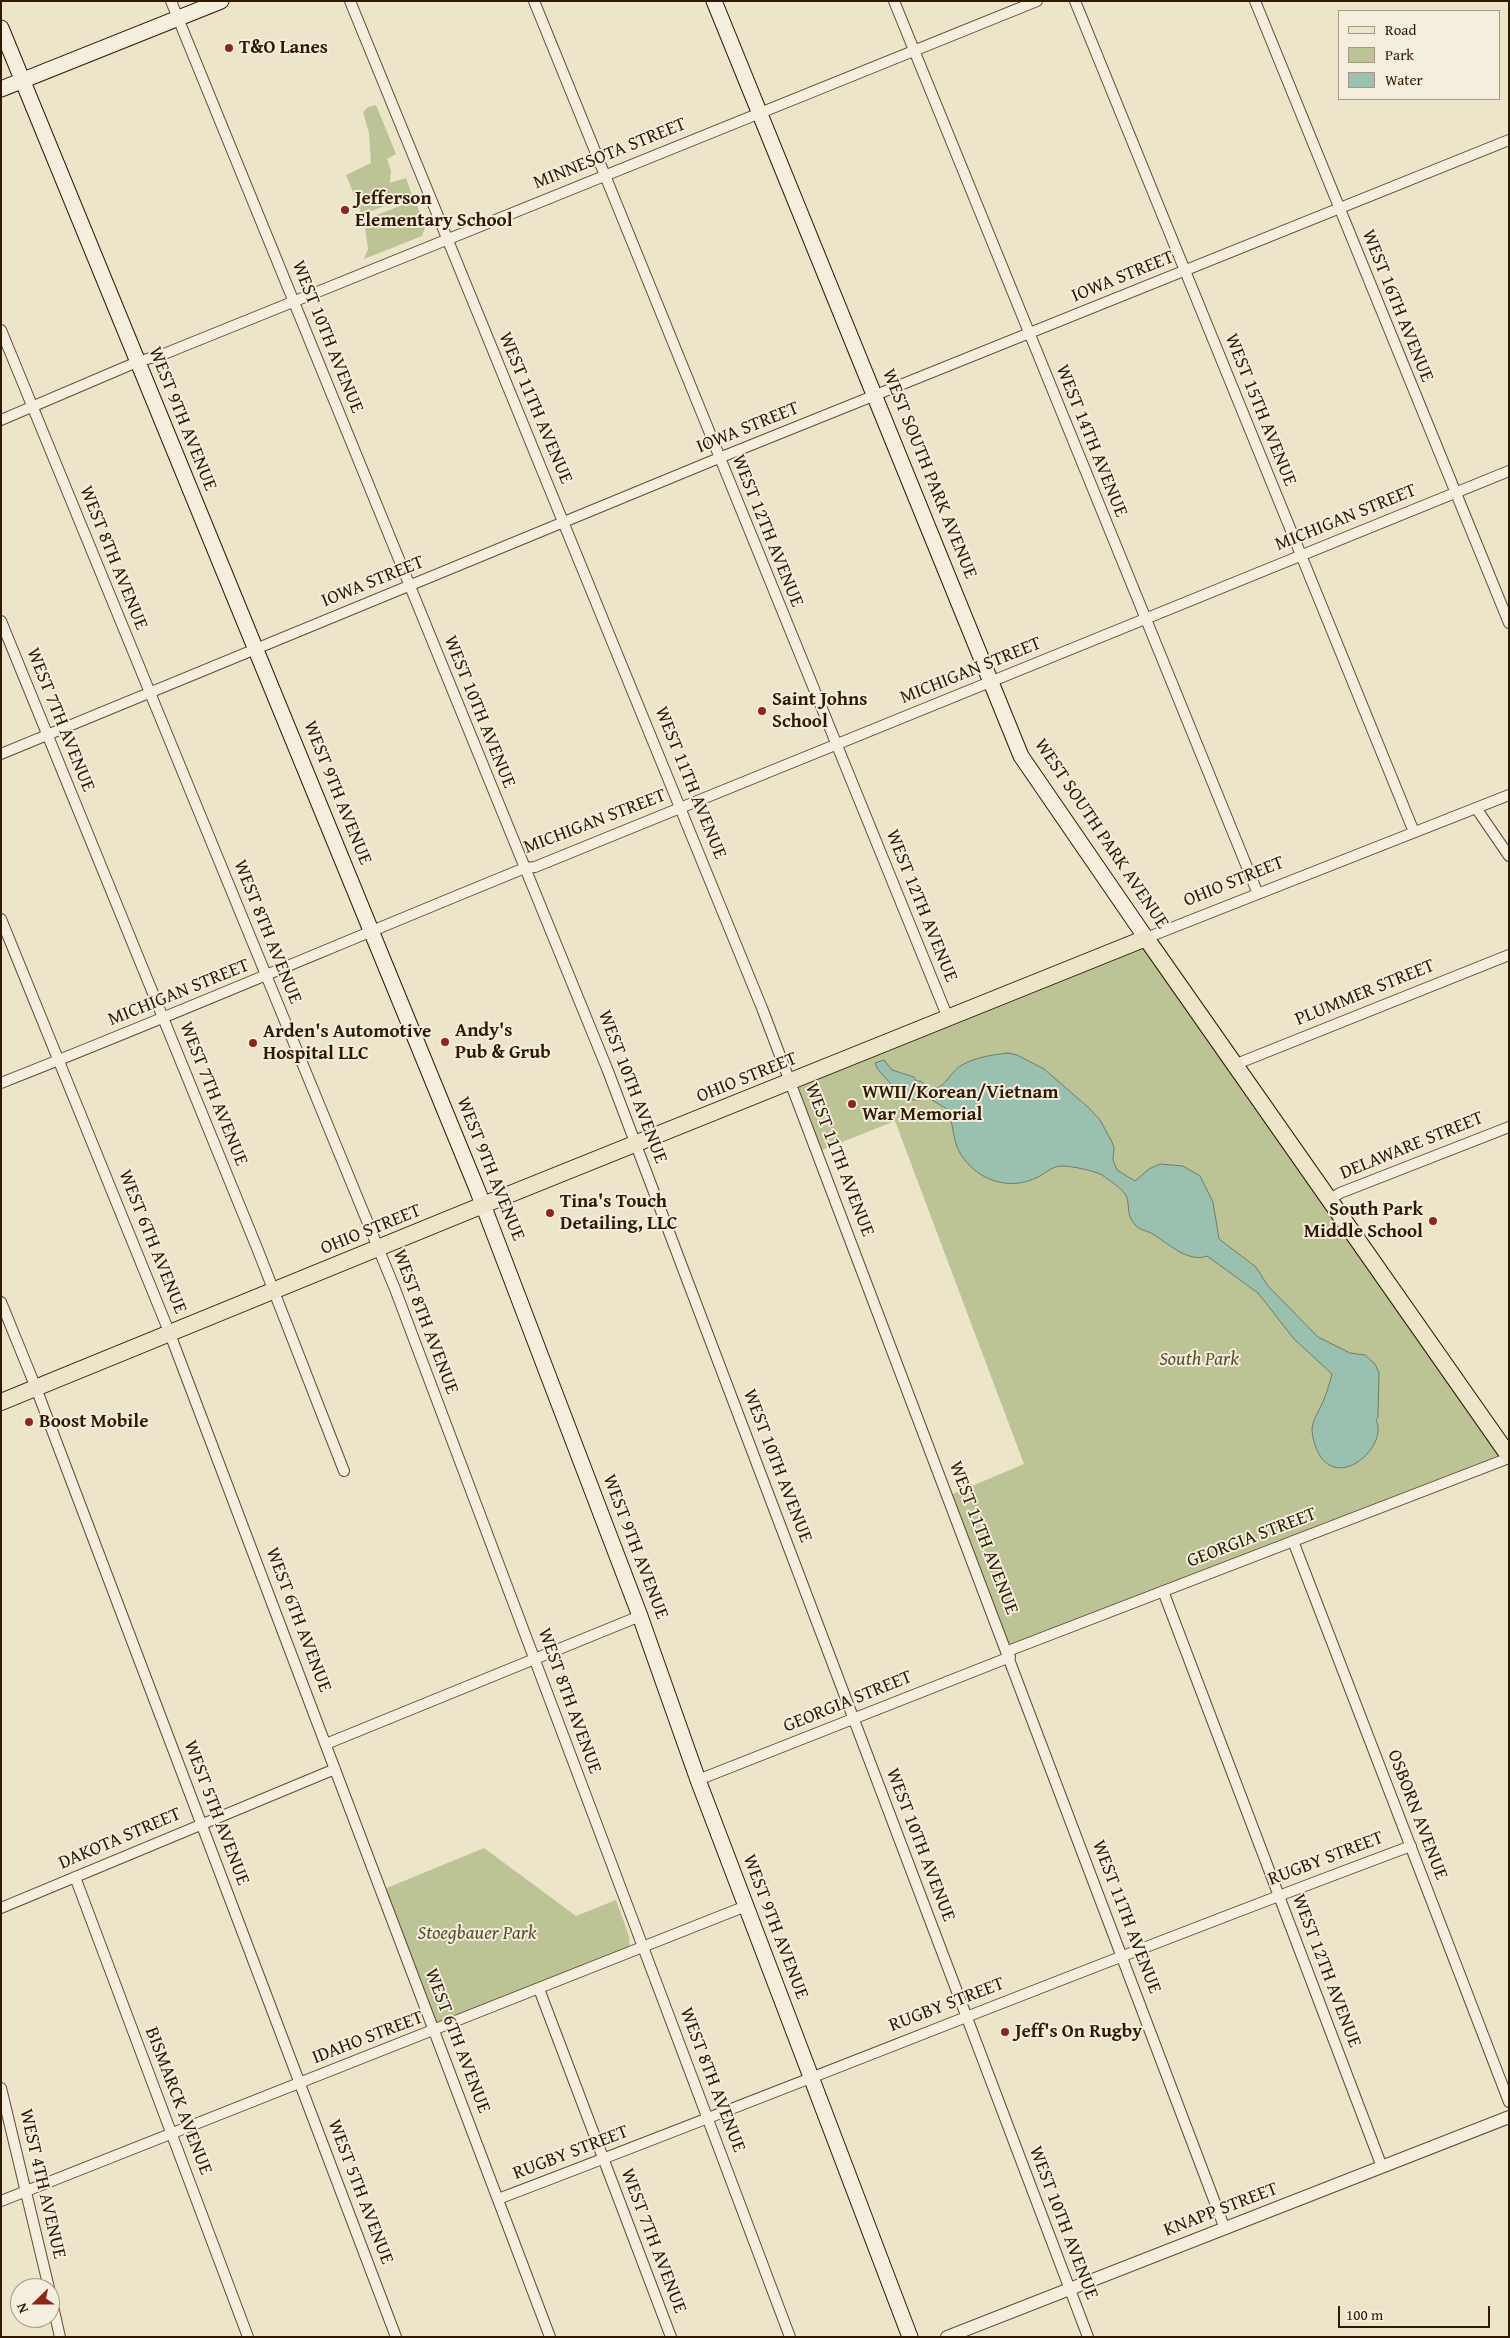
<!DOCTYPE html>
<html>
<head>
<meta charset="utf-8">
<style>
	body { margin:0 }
	#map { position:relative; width:1510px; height:2338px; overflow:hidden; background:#ece5ca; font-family:"Gentium Book Plus",serif }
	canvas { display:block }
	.frame { position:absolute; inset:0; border:2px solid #311900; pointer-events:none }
	.legend { position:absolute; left:1338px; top:10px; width:162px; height:90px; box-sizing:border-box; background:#f3eedd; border:1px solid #a59985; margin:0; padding:6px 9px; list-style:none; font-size:15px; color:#311900 }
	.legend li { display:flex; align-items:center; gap:10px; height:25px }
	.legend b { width:25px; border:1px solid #a59985 }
	.north { position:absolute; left:10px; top:2278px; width:50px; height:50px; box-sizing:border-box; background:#f3eedd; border:1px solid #a59985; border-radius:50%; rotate:248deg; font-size:14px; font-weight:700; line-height:20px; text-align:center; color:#311900 }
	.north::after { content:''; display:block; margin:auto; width:18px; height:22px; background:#8f2418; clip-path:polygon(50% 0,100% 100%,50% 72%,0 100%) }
	.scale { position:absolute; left:1338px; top:2306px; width:152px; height:22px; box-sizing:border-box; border:2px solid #311900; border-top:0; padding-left:6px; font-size:15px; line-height:18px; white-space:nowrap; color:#311900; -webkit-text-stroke:4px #f3eedd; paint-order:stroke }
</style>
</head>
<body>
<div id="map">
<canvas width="1510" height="2338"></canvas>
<div class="frame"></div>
<ul class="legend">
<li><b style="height:6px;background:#ece5ca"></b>Road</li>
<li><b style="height:14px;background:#bcc394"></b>Park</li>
<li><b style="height:14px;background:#9ac0b0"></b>Water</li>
</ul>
<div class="north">N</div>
<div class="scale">100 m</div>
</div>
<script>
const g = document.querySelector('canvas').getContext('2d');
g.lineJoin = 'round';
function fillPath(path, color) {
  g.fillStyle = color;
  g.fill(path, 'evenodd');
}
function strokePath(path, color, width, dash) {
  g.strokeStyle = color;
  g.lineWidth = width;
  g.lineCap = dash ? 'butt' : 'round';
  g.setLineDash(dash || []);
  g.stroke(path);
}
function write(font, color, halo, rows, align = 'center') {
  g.font = font + ' "Gentium Book Plus",serif';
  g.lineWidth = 4;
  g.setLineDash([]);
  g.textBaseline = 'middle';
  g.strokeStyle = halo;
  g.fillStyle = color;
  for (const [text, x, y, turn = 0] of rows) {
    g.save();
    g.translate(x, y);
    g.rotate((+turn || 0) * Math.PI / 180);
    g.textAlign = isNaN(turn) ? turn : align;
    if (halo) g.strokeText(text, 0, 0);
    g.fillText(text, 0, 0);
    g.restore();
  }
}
fillPath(new Path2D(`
	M376,105L396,154L387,159L391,171L390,183L406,178L412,195L362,215L346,175L371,163L369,133L363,112L368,107Z
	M415,200L425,227L422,236L364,259L368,249L364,220Z
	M1147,938L1509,1456L1008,1651L948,1496L1024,1464L895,1121L817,1152L790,1082Z
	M484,1848L576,1916L616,1900L629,1936L630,1951L434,2031L382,1890Z`), '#bcc394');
const water = new Path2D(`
	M1008,1053L1017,1055L1044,1069L1089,1108L1100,1120L1111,1140L1114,1147L1113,1160L1117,1170L1135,1181L1149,1169L1160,1164L1183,1166L1200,1176L1213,1202L1219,1239L1256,1267L1268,1286L1318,1337L1350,1353L1365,1355L1375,1364L1379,1373L1378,1417L1376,1420C1389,1445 1340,1491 1319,1454C1315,1447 1312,1437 1312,1428C1313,1421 1316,1416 1319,1410C1325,1399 1329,1386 1332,1374L1294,1339L1258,1293L1207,1256C1190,1263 1169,1245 1156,1236C1150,1231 1141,1231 1136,1226C1126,1215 1130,1209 1127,1198C1124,1189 1110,1181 1102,1175C1095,1171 1072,1166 1062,1166C1052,1166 1046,1173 1038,1177C1009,1192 976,1180 960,1153C952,1139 954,1123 947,1109L927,1097C910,1106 899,1093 889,1082C883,1074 878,1072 875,1063L884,1060L892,1070L914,1077L916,1081H921L929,1089C946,1090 949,1072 962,1065C976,1057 992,1055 1008,1053Z`);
fillPath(water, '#9ac0b0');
strokePath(water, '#707d6a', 1);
const minor = new Path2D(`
	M171,1L608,1071L1088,2337
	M350,1L762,1008L1225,2229
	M534,1L948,1018
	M894,1L1258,894
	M1075,1L1414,832
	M1255,1L1509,623
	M1,330L395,1289L790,2337
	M1,420L137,362L164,354L1037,1
	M1,621L257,1248L344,1471
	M1,754L719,458L1509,140
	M1476,808L1509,856
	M1,919L170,1334L550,2337
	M1146,938L1509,795
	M1234,1065L1509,955
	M1,1083C177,1014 350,939 525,868L535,867L1509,471
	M1329,1200L1340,1193L1509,1127
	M1,1302L36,1388L396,2337
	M1293,1541L1509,2102
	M1163,1591L1382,2167
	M1008,1651L1509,1458
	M326,1744L640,1616
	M698,1780L1010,1657
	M75,1877L248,2337
	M1,1908L335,1769
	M539,1989L671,2337
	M1,2088L49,2288
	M498,2199C803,2083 1105,1960 1411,1846
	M1,2201L746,1906
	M50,2293L60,2337`);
const tertiary = new Path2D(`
	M947,2337L1509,2117`);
const secondary = new Path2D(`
	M714,1L1021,756L1146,938
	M1,28L477,1189L640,1616L698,1780L910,2337
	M1,89L221,1`);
const primary = new Path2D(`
	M1,1402L483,1205L1146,938L1509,1456`);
strokePath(minor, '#604c32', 12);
strokePath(tertiary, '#604c32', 14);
strokePath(secondary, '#311900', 17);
strokePath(primary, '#311900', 18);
strokePath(minor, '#f3eedd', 10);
strokePath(tertiary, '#f3eedd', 12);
strokePath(secondary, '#f3eedd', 15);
strokePath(primary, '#ece5ca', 16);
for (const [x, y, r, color] of [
	[229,48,5,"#8f2418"],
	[345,210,5,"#8f2418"],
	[762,711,5,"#8f2418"],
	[445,1042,5,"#8f2418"],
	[253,1043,5,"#8f2418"],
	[852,1104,5,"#8f2418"],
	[550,1213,5,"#8f2418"],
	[1433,1221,5,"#8f2418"],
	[29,1422,5,"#8f2418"],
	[1005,2032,5,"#8f2418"]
]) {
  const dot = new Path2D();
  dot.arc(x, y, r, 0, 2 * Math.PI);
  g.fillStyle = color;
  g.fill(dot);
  strokePath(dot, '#f3eedd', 2);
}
write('bold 19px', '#311900', '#f3eedd', [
	["T&O Lanes",239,48],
	["Jefferson",355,199],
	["Elementary School",355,221],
	["Saint Johns",772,700],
	["School",772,722],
	["Andy's",455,1031],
	["Pub & Grub",455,1053],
	["Arden's Automotive",263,1032],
	["Hospital LLC",263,1054],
	["WWII/Korean/Vietnam",862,1093],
	["War Memorial",862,1115],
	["Tina's Touch",560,1202],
	["Detailing, LLC",560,1224],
	["South Park",1423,1210,"right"],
	["Middle School",1423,1232,"right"],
	["Boost Mobile",39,1422],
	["Jeff's On Rugby",1015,2032]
], 'left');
write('19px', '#311900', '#f3eedd', [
	["MINNESOTA STREET",610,154,-22],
	["IOWA STREET",1123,277,-22],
	["WEST 16TH AVENUE",1397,306,68],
	["WEST 10TH AVENUE",327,337,68],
	["WEST 11TH AVENUE",535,408,67],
	["WEST 15TH AVENUE",1260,410,68],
	["WEST 9TH AVENUE",182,419,68],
	["IOWA STREET",748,428,-22],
	["WEST 14TH AVENUE",1091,441,68],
	["WEST SOUTH PARK AVENUE",929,474,68],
	["MICHIGAN STREET",1346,518,-22],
	["WEST 12TH AVENUE",767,531,68],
	["WEST 8TH AVENUE",113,558,68],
	["IOWA STREET",373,582,-22],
	["MICHIGAN STREET",971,671,-22],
	["WEST 10TH AVENUE",479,712,68],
	["WEST 7TH AVENUE",60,720,68],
	["WEST 11TH AVENUE",690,783,68],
	["WEST 9TH AVENUE",337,793,68],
	["MICHIGAN STREET",595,822,-21],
	["WEST SOUTH PARK AVENUE",1101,834,56],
	["OHIO STREET",1234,882,-22],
	["WEST 12TH AVENUE",921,906,68],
	["WEST 8TH AVENUE",267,932,68],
	["MICHIGAN STREET",179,993,-22],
	["PLUMMER STREET",1365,993,-22],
	["OHIO STREET",747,1078,-22],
	["WEST 10TH AVENUE",632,1087,69],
	["WEST 7TH AVENUE",213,1094,68],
	["DELAWARE STREET",1412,1146,-22],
	["WEST 11TH AVENUE",839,1160,69],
	["WEST 9TH AVENUE",490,1169,68],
	["OHIO STREET",371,1230,-22],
	["WEST 6TH AVENUE",152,1242,68],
	["WEST 8TH AVENUE",425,1322,69],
	["WEST 10TH AVENUE",777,1466,69],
	["WEST 11TH AVENUE",983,1538,69],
	["GEORGIA STREET",1252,1538,-21],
	["WEST 9TH AVENUE",635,1547,69],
	["WEST 6TH AVENUE",298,1620,69],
	["WEST 8TH AVENUE",569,1701,70],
	["GEORGIA STREET",848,1702,-22],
	["WEST 5TH AVENUE",216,1813,69],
	["OSBORN AVENUE",1417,1815,69],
	["DAKOTA STREET",120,1839,-23],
	["WEST 10TH AVENUE",920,1845,69],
	["RUGBY STREET",1326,1859,-21],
	["WEST 11TH AVENUE",1126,1917,69],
	["WEST 9TH AVENUE",775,1927,69],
	["WEST 12TH AVENUE",1326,1971,69],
	["RUGBY STREET",947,2005,-21],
	["IDAHO STREET",368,2038,-21],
	["WEST 6TH AVENUE",457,2041,69],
	["WEST 8TH AVENUE",712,2080,69],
	["BISMARCK AVENUE",178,2101,69],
	["RUGBY STREET",571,2153,-21],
	["WEST 4TH AVENUE",42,2184,77],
	["WEST 5TH AVENUE",360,2192,69],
	["KNAPP STREET",1221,2210,-21],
	["WEST 10TH AVENUE",1063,2223,69],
	["WEST 7TH AVENUE",653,2241,69]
]);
write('italic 19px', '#5b4c2c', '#f3eedd', [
	["South Park",1199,1360],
	["Stoegbauer Park",477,1934]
]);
</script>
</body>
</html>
